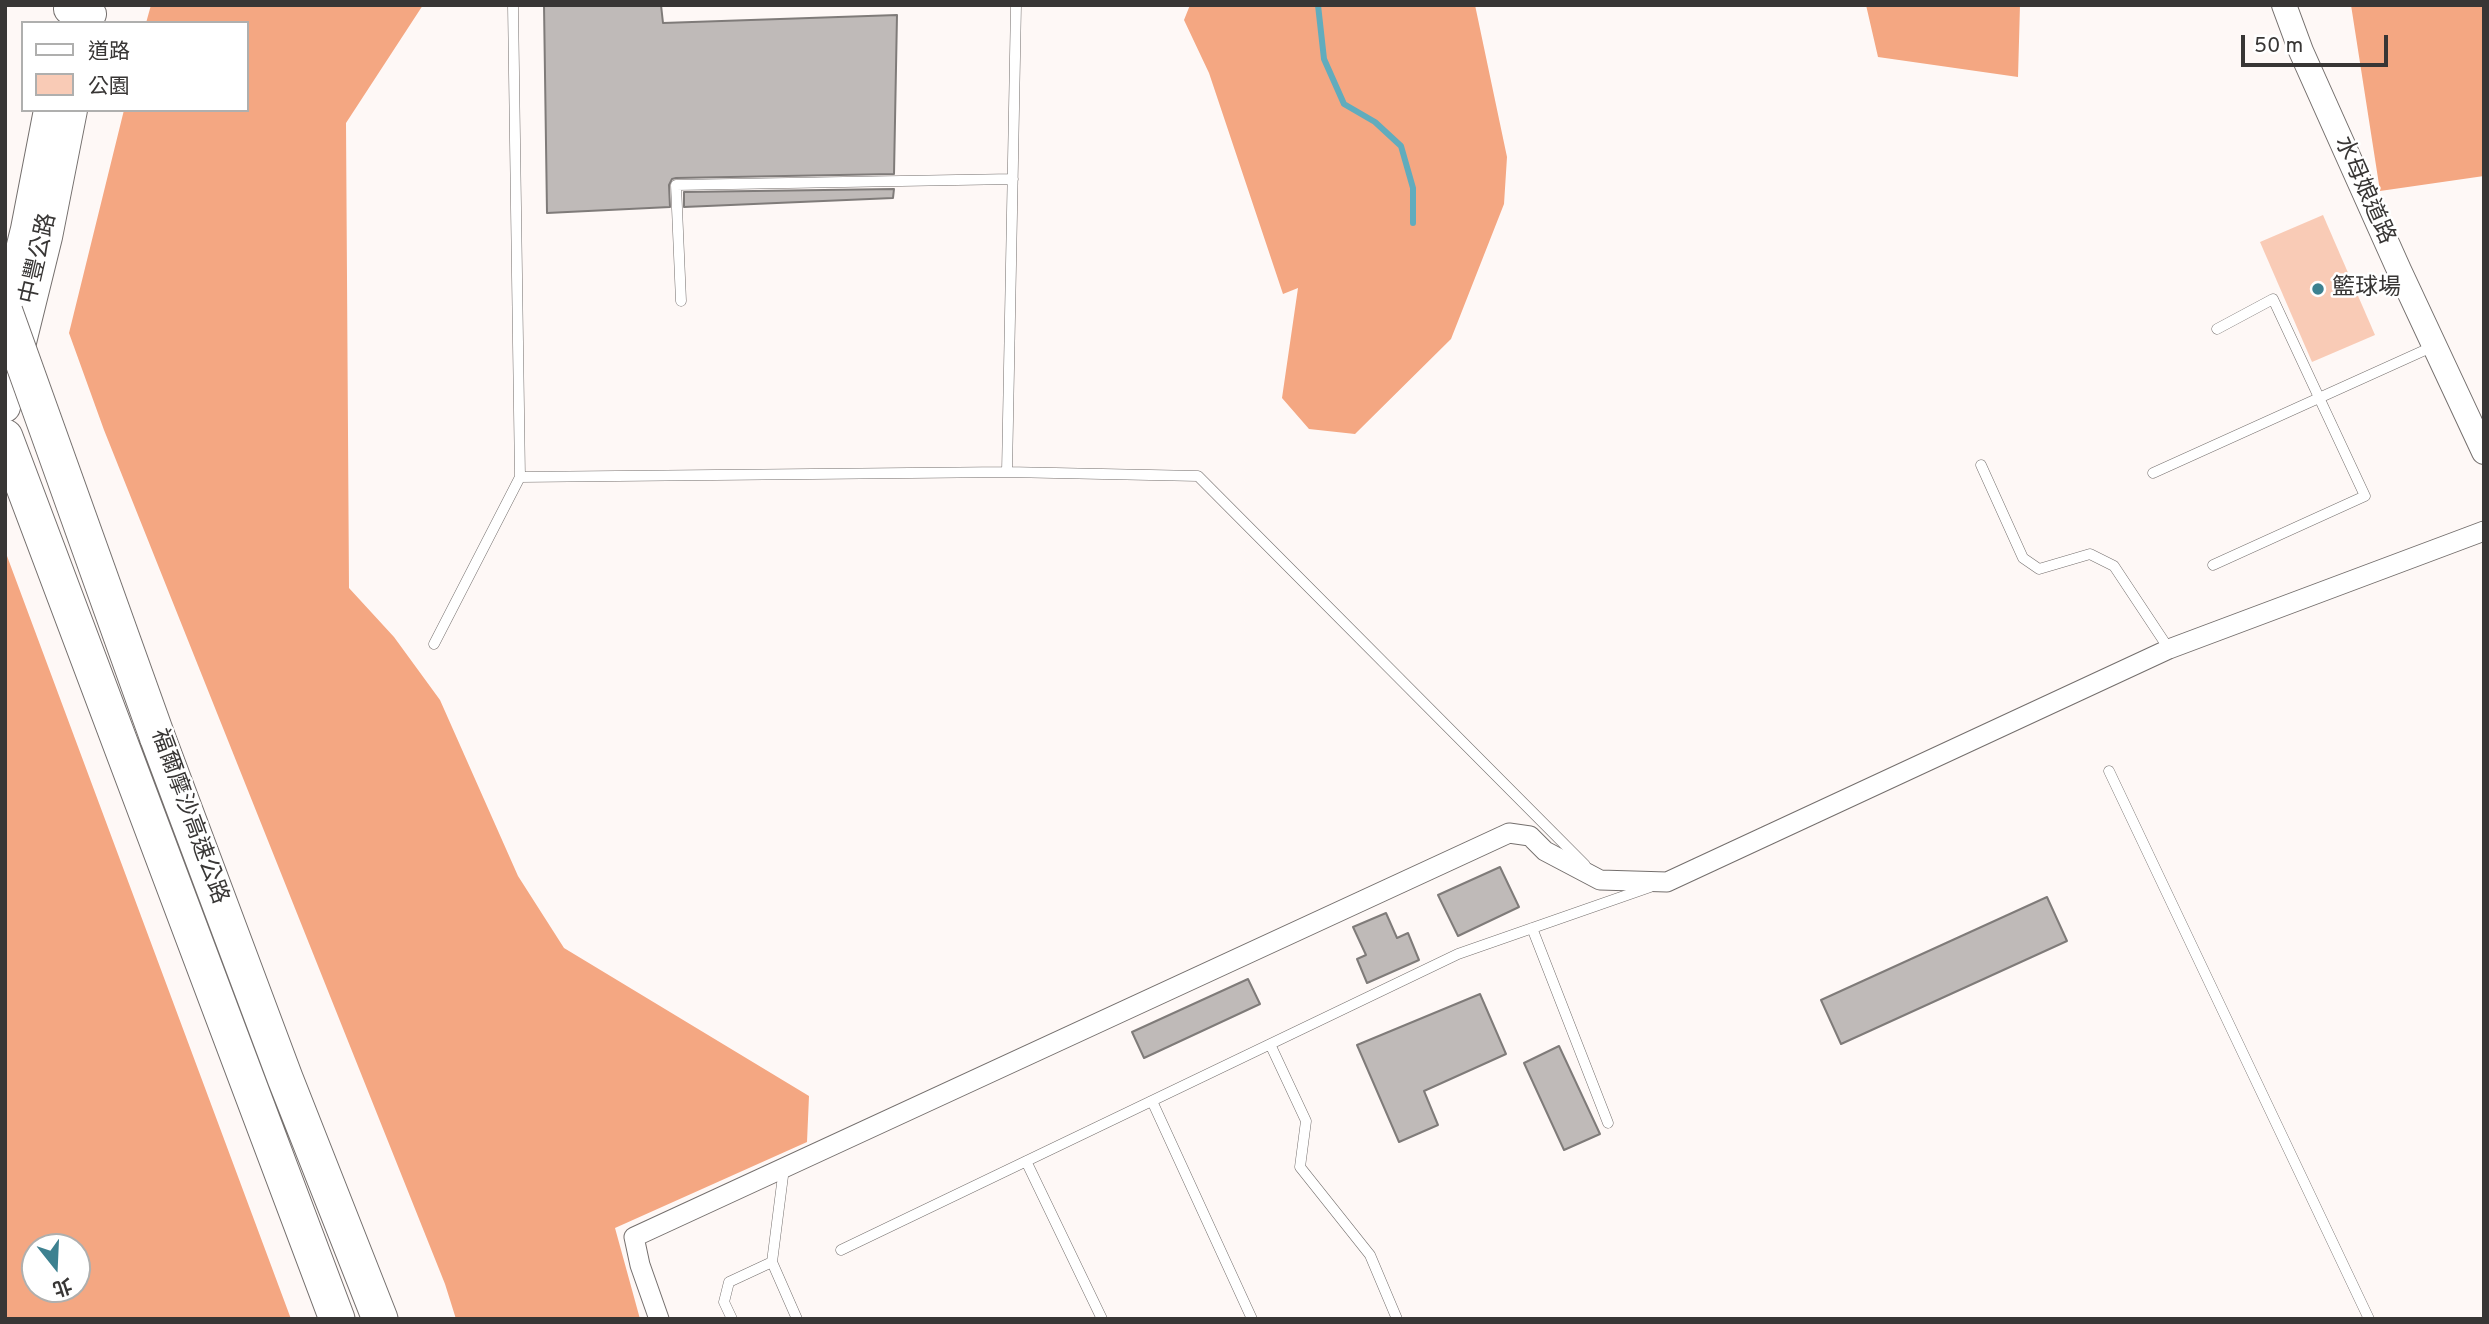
<!DOCTYPE html>
<html>
<head>
<meta charset="utf-8">
<style>
	body { margin:0 }
	#map { position:relative; width:2489px; height:1324px; overflow:hidden; background:#fef8f6; font-family:Overpass,"Noto Sans TC",sans-serif }
	canvas { display:block }
	.frame { position:absolute; inset:0; border:7px solid #383635; pointer-events:none }
	.legend { position:absolute; left:21px; top:21px; width:228px; height:91px; box-sizing:border-box; background:#fff; border:2px solid #afafae; margin:0; padding:9px 12px; list-style:none; font-size:21px; color:#383635 }
	.legend li { display:flex; align-items:center; gap:14px; height:35px }
	.legend b { width:35px; border:2px solid #afafae }
	.north { position:absolute; left:21px; top:1233px; width:70px; height:70px; box-sizing:border-box; background:#fff; border:2px solid #afafae; border-radius:50%; rotate:162deg; font-size:19px; font-weight:700; line-height:28px; text-align:center; color:#383635 }
	.north::after { content:''; display:block; margin:auto; width:24px; height:32px; background:#3d8190; clip-path:polygon(50% 0,100% 100%,50% 72%,0 100%) }
	.scale { position:absolute; left:2241px; top:35px; width:147px; height:32px; box-sizing:border-box; border:4px solid #383635; border-top:0; padding-left:9px; font-size:21px; line-height:24px; white-space:nowrap; color:#383635; -webkit-text-stroke:5px #fff; paint-order:stroke }
</style>
</head>
<body>
<div id="map">
<canvas width="2489" height="1324"></canvas>
<div class="frame"></div>
<ul class="legend">
<li><b style="height:9px;background:#fff"></b>道路</li>
<li><b style="height:19px;background:#f9cbb6"></b>公園</li>
</ul>
<div class="north">北</div>
<div class="scale">50 m</div>
</div>
<script>
const g = document.querySelector('canvas').getContext('2d');
g.lineJoin = 'round';
function fillPath(path, color) {
  g.fillStyle = color;
  g.fill(path, 'evenodd');
}
function strokePath(path, color, width, dash) {
  g.strokeStyle = color;
  g.lineWidth = width;
  g.lineCap = dash ? 'butt' : 'round';
  g.setLineDash(dash || []);
  g.stroke(path);
}
function write(font, color, halo, rows, align = 'center') {
  g.font = font + ' Overpass,"Noto Sans TC",sans-serif';
  g.lineWidth = 5;
  g.setLineDash([]);
  g.textBaseline = 'middle';
  g.strokeStyle = halo;
  g.fillStyle = color;
  for (const [text, x, y, turn = 0] of rows) {
    g.save();
    g.translate(x, y);
    g.rotate((+turn || 0) * Math.PI / 180);
    g.textAlign = isNaN(turn) ? turn : align;
    if (halo) g.strokeText(text, 0, 0);
    g.fillText(text, 0, 0);
    g.restore();
  }
}
fillPath(new Path2D(`
	M2323,215L2375,335L2312,362L2260,242Z`), '#f9cbb6');
fillPath(new Path2D(`
	M151,5H423L346,123L349,588L394,637L440,700L518,876L564,948L809,1096L807,1142L615,1228L640,1319H456L445,1284L104,430L69,333L124,110H247V23H146Z
	M1190,5H1475L1507,157L1504,204L1451,339L1355,434L1309,429L1282,398L1298,288L1283,294L1209,73L1184,20Z
	M1866,5H2020L2018,77L1878,57Z
	M2351,5H2484V176L2380,191Z
	M7,556L291,1319H5V560ZM77,1247V1289H35V1247Z`), '#f4a782');
strokePath(new Path2D(`
	M1318,5L1324,59L1344,104L1375,122L1401,146L1413,188V223`), '#61acbd', 6);
const building = new Path2D(`
	M544,5H661L663,23L897,15L894,174L676,178L672,179L669,185L670,207L547,213Z
	M894,189L893,198L684,207V192Z
	M1500,867L1519,907L1458,936L1438,895Z
	M2047,897L2067,941L1841,1044L1821,1000Z
	M1386,913L1397,938L1408,933L1419,960L1367,983L1357,959L1366,955L1353,927Z
	M1248,979L1260,1004L1144,1058L1132,1032Z
	M1480,994L1506,1054L1424,1091L1438,1125L1399,1142L1357,1045Z
	M1559,1046L1600,1134L1564,1150L1524,1063Z`);
fillPath(building, '#bfbab8');
strokePath(building, '#7f7b79', 2);
const service = new Path2D(`
	M513,5L520,477
	M681,301L676,185L1013,179
	M1981,465L2023,558L2039,569L2090,554L2114,566L2169,649
	M1007,472L1016,5
	M2153,473L2434,346
	M2213,565L2365,496L2273,299L2217,329
	M434,644L520,477L1007,472L1198,476L1585,865
	M2109,771L2369,1319
	M1532,928L1608,1123
	M1270,1044L1306,1121L1300,1167L1370,1255L1397,1319
	M1152,1101L1252,1319
	M1026,1161L1102,1319
	M784,1168L772,1262L797,1319
	M841,1250L1458,954L1650,887
	M732,1319L724,1302L729,1282L772,1262`);
const minor = new Path2D(`
	M659,1319L640,1265L634,1237L1509,833L1530,836L1545,851L1600,880L1667,882L2169,649L2484,531`);
const tertiary = new Path2D(`
	M2284,5L2301,51L2399,270L2484,452`);
const primary = new Path2D(`
	M69,9L91,14
	M5,314L26,229L49,110
	M5,407L47,237L72,110`);
const motorway = new Path2D(`
	M5,437L337,1319
	M157,736L285,1078L380,1319`);
strokePath(service, '#746f6d', 11);
strokePath(minor, '#746f6d', 21);
strokePath(tertiary, '#746f6d', 26);
strokePath(primary, '#746f6d', 32);
strokePath(motorway, '#746f6d', 37);
strokePath(service, '#fff', 10);
strokePath(minor, '#fff', 19);
strokePath(tertiary, '#fff', 24);
strokePath(primary, '#fff', 30);
strokePath(motorway, '#fff', 35);
const motorwayBridge = new Path2D(`
	M5,312L157,736`);
strokePath(motorwayBridge, '#746f6d', 37, []);
strokePath(motorwayBridge, '#fff', 35);
for (const [x, y, r, color] of [
	[2318,289,7,"#3d8190"]
]) {
  const dot = new Path2D();
  dot.arc(x, y, r, 0, 2 * Math.PI);
  g.fillStyle = color;
  g.fill(dot);
  strokePath(dot, '#fff', 2.5);
}
write('23px', '#383635', '#fff', [
	["水母娘道路",2363,191,66],
	["中豐公路",40,259,-77],
	["福爾摩沙高速公路",188,817,70]
]);
write('23px', '#383635', '#fff', [
	["籃球場",2332,289]
], 'left');
</script>
</body>
</html>
